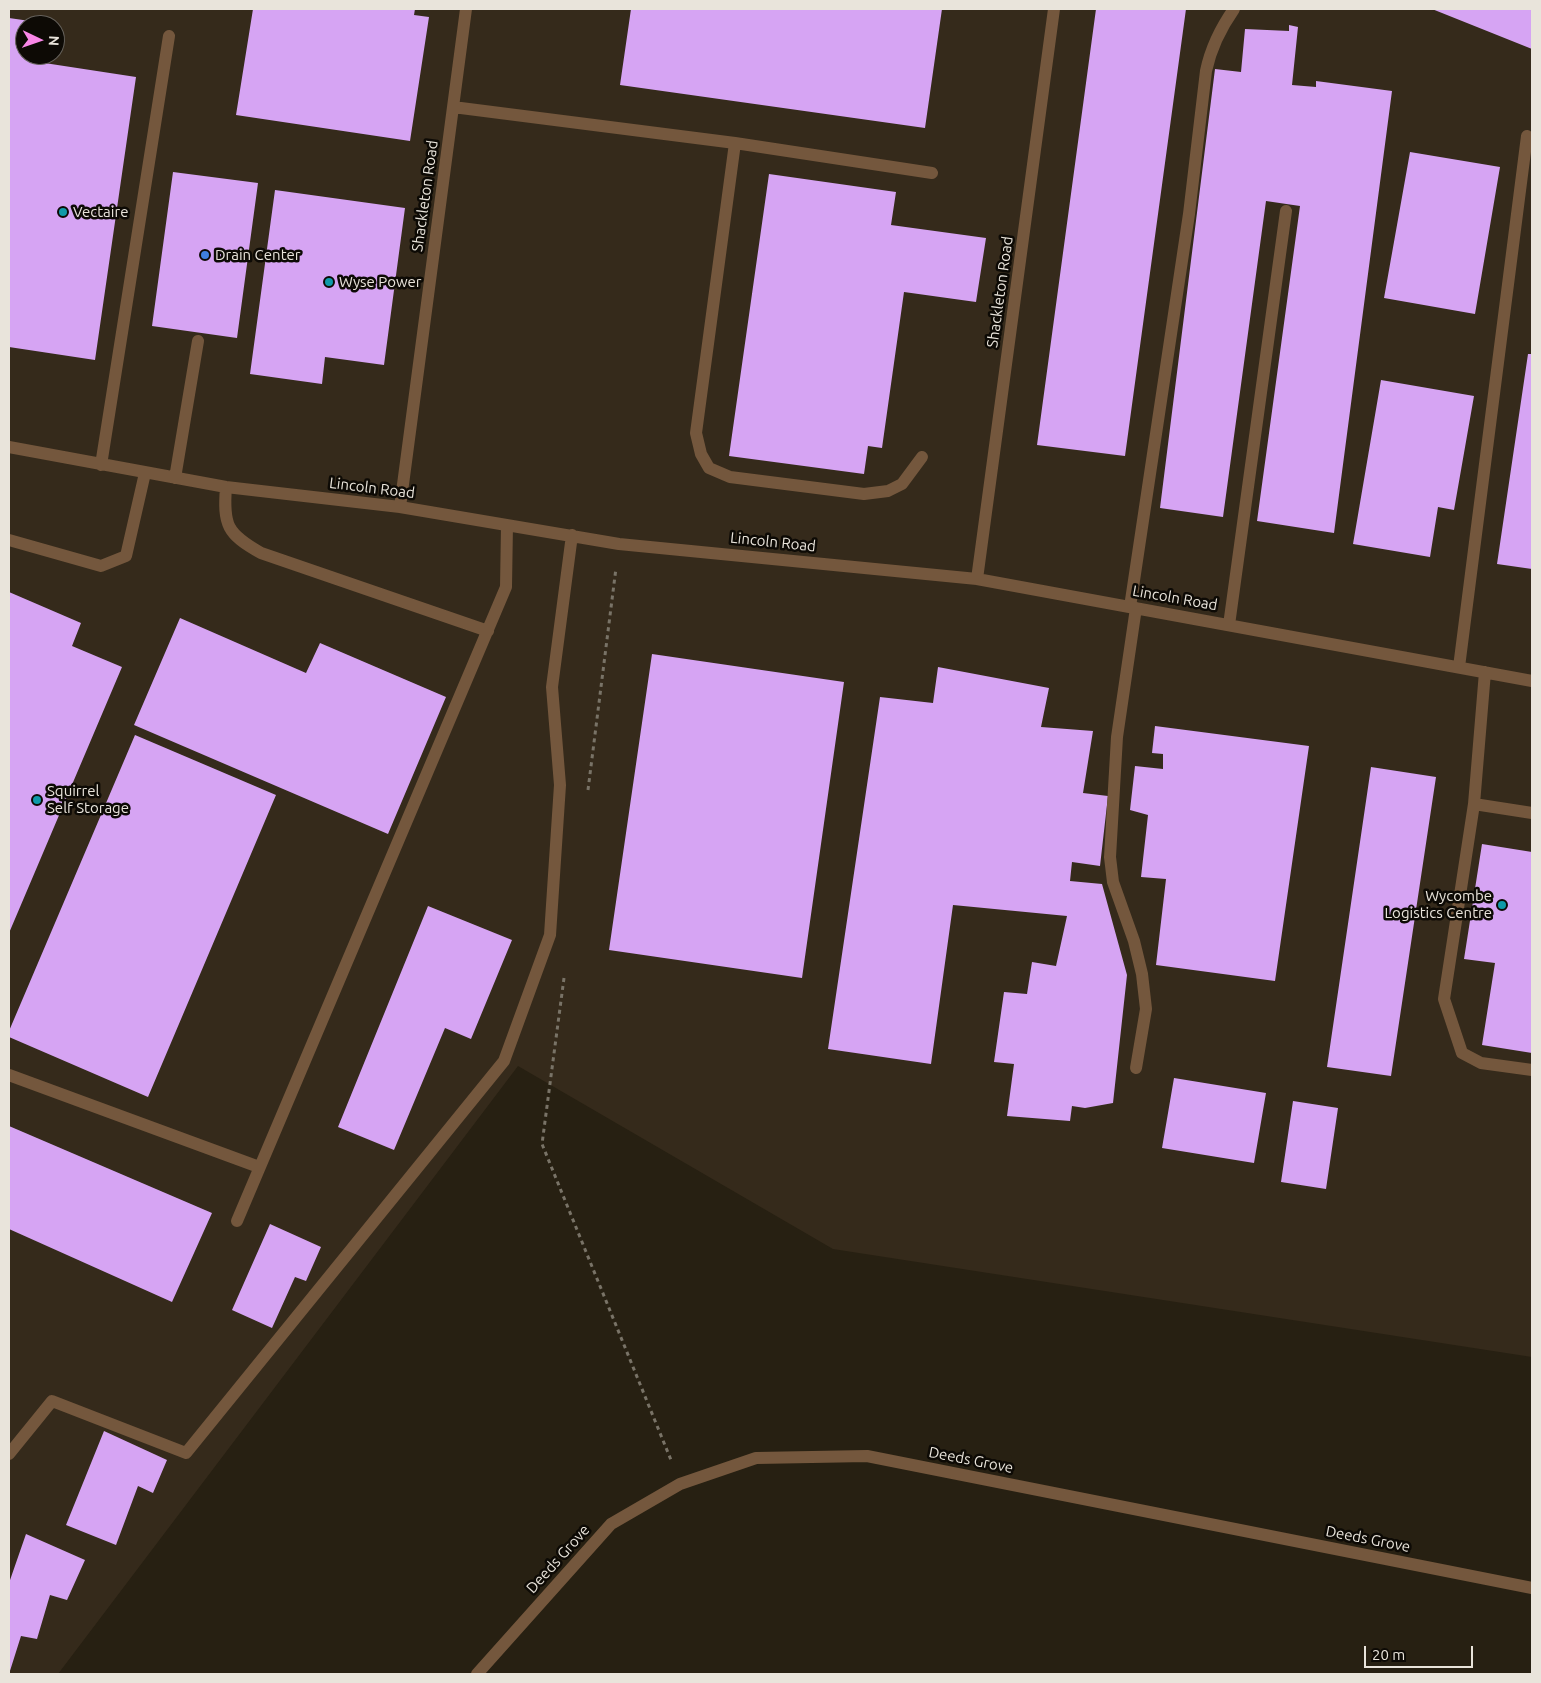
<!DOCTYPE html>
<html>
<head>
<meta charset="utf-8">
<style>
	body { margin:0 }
	#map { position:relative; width:1541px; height:1683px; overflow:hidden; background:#272012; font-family:Ubuntu,sans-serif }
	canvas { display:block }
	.frame { position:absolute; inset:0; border:10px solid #e9e4db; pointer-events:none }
	.north { position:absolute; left:15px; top:15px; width:50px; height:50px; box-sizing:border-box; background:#0d0a05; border:1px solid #65615b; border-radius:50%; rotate:93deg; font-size:14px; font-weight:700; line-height:20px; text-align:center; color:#e9e4db }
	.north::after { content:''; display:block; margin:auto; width:18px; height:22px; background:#f987e8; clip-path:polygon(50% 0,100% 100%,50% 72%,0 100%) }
	.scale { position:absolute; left:1364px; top:1646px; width:109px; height:22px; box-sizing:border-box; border:2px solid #e9e4db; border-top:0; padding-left:6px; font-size:15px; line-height:18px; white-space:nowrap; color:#e9e4db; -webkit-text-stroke:4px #0d0a05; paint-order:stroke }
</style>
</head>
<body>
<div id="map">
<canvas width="1541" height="1683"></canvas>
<div class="frame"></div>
<div class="north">N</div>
<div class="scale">20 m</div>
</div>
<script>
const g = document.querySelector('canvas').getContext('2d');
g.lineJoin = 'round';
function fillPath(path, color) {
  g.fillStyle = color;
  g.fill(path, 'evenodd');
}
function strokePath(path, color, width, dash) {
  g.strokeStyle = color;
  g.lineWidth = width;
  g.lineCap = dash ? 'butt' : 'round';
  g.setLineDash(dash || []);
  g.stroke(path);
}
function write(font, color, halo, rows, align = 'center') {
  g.font = font + ' Ubuntu,sans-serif';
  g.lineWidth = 5;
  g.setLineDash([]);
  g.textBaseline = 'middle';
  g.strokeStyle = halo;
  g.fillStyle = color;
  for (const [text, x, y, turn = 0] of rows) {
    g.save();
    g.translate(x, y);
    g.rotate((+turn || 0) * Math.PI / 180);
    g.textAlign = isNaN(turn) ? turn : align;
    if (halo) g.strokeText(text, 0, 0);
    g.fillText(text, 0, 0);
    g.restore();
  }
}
fillPath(new Path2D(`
	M9,9H1532V1357L833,1249L518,1066L58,1674H9ZM25,25H55V55H25Z`), '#352a1b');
fillPath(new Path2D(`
	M253,9H415L414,15L429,17L410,141L236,115Z
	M631,9H942L925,128L620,85Z
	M1096,9H1186L1125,456L1037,445Z
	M1432,9H1532V49Z
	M9,18L44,23L25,25V55H39L38,62L136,77L95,360L9,347Z
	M1289,25L1298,27L1292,85L1316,87V81L1392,91L1334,533L1257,521L1300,206L1266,201L1223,517L1160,508L1215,69L1241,72L1245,29L1289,31Z
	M1410,152L1500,167L1475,314L1384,298Z
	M173,172L258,183L237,338L152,326Z
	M769,174L896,192L891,225L986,238L976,302L904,292L882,448L868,446L864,474L729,456Z
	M275,190L405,208L384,365L325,357L322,384L250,374Z
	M1528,354H1532V569L1497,564Z
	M1381,380L1474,396L1454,510L1438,507L1430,557L1353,544Z
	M9,592L81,623L72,646L122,667L9,933Z
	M180,618L306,673L320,643L446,697L388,834L134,725Z
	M652,654L844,682L802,978L609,950Z
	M938,667L1049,688L1041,727L1093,731L1083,793L1108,796L1100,866L1072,862L1070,881L1102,884L1127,975L1113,1103L1085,1108L1072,1106L1070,1121L1007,1116L1014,1064L994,1062L1004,992L1027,994L1032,962L1056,966L1067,916L953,905L931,1064L828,1049L880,697L933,703Z
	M1155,726L1309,746L1275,981L1156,965L1166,879L1141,877L1148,815L1130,810L1135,766L1163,769V754L1152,753Z
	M135,735L276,795L148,1097L9,1037V1031Z
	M1371,767L1436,777L1391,1076L1327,1067Z
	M1482,844L1532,852V1053L1482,1045L1495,963L1464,959Z
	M428,906L512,940L471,1039L445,1028L394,1150L338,1127Z
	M1174,1078L1266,1093L1254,1163L1162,1148Z
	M1293,1101L1338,1108L1326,1189L1281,1182Z
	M9,1126L212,1213L172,1302L9,1229Z
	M270,1224L321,1247L306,1281L295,1277L272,1328L232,1310Z
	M104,1431L167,1460L153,1493L138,1486L116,1545L66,1525Z
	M26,1534L85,1560L67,1600L50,1595L37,1639L21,1636L9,1674V1583Z`), '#d6a4f3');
strokePath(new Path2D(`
	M588,790L616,568
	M564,978L542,1144L671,1460`), '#797367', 3, [4, 4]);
strokePath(new Path2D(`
	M453,107L735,143L932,173
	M735,143L696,433L701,454L709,468L730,477L864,494L888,491L902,484L922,457
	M9,447L226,487L400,507L619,544L977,579L1532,681
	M101,465L169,36
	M175,478L198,341
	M226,487C223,525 227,534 261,553L488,631
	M400,507L466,9
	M9,540L101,566L126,556L145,473
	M977,579L1054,9
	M1130,607L1189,214L1206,71C1211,47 1220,29 1234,9
	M1229,625L1286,211
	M1459,667L1527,136
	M1485,672L1474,804L1532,813
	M1474,804L1444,999L1462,1053L1481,1063L1532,1070
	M1136,1068L1146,1009L1142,974L1134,941L1113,882L1110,857L1117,737L1136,608
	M9,1075L259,1167
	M237,1221L506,587L507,525
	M9,1454L52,1401L186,1453L504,1061L550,935L560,785L552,687L572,535`), '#74573d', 12);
strokePath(new Path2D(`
	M477,1674L611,1524L680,1484L756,1458L867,1456L1532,1588`), '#74573d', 12);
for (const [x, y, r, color] of [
	[63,212,5,"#0f9aa8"],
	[205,255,5,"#3f7fe0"],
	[329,282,5,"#0f9aa8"],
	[37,800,5,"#0f9aa8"],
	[1502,905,5,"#0f9aa8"]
]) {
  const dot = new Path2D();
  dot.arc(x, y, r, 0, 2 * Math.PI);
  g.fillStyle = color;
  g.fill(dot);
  strokePath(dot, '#0d0a05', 2);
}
write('15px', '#e9e4db', '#0d0a05', [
	["Shackleton Road",425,196,-82],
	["Shackleton Road",1000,292,-82],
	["Lincoln Road",372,488,7],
	["Lincoln Road",773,542,6],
	["Lincoln Road",1175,598,10],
	["Deeds Grove",971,1460,11],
	["Deeds Grove",1368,1539,11],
	["Deeds Grove",558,1559,-48]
]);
write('15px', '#e9e4db', '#0d0a05', [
	["Vectaire",73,212],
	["Drain Center",215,255],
	["Wyse Power",339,282],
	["Squirrel",47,791],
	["Self Storage",47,808],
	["Wycombe",1492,896,"right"],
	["Logistics Centre",1492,913,"right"]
], 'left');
</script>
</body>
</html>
